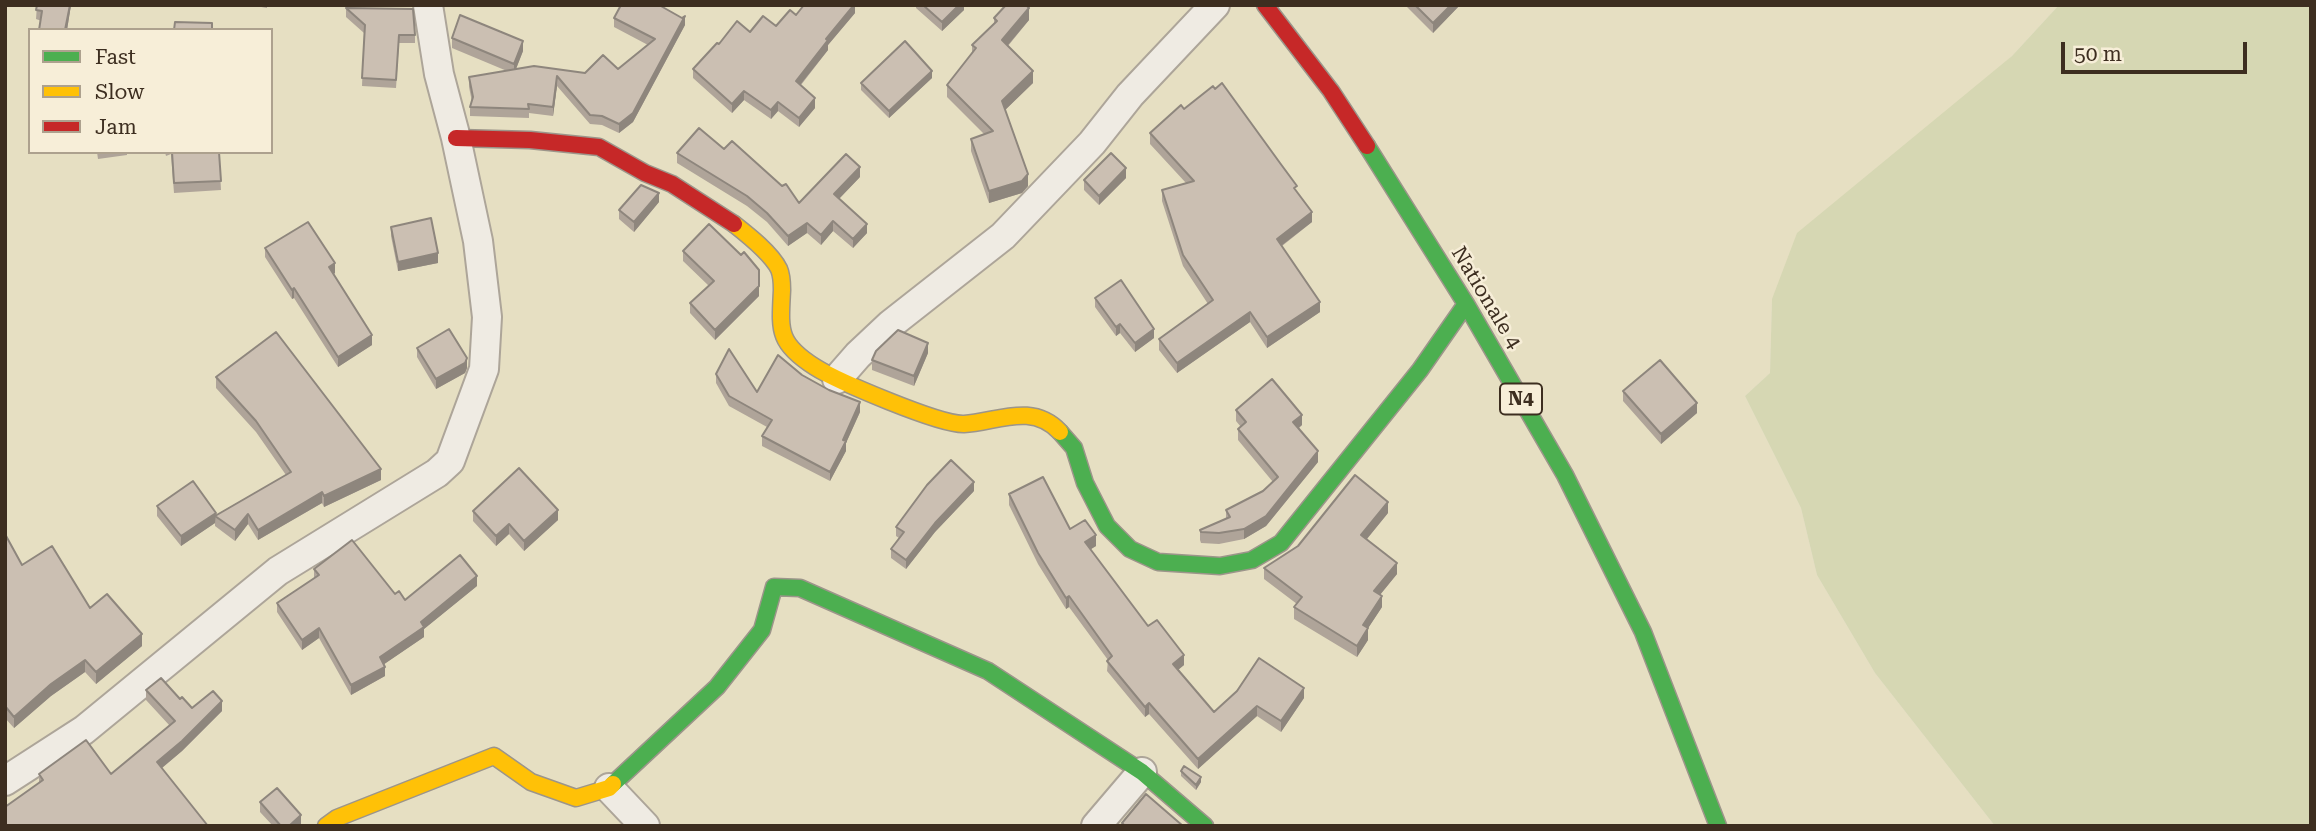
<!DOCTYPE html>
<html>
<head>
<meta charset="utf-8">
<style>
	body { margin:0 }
	#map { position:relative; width:2316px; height:831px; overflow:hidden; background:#e7e0d1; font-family:"Roboto Serif",serif }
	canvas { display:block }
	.frame { position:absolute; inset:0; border:7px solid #3d2e20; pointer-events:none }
	.legend { position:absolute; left:28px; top:28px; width:245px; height:126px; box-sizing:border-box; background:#f7eed8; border:2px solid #ada18e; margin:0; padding:9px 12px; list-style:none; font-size:21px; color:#3d2e20 }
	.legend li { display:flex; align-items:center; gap:14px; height:35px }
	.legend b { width:35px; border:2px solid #ada18e }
	.scale { position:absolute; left:2061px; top:42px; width:186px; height:32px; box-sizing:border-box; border:4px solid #3d2e20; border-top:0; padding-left:9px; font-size:21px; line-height:24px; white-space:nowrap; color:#3d2e20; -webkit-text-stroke:5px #f7eed8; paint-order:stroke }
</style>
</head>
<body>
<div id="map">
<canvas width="2316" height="831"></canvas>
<div class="frame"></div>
<ul class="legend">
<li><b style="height:9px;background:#4caf50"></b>Fast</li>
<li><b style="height:9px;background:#ffc107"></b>Slow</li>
<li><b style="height:9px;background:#c62828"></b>Jam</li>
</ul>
<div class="scale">50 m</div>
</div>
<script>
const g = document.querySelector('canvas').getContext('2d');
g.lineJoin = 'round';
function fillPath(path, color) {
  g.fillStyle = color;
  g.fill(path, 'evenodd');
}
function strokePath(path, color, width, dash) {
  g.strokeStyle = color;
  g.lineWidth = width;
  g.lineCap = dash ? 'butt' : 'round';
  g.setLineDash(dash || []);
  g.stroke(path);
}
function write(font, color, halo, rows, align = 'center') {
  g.font = font + ' "Roboto Serif",serif';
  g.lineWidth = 5;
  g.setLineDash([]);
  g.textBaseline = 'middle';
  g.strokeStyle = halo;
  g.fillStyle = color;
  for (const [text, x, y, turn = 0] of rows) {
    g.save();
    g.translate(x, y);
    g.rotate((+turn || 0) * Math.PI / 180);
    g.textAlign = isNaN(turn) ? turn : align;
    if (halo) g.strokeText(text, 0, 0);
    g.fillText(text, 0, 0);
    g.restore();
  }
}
fillPath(new Path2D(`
	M5,5H2059L2012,56L1772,299L1770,373L1745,396L1801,508L1817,575L1875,673L1995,826H5ZM30,30H271V152H30Z`), '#e6dfc2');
fillPath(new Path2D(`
	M2059,5H2311V826H1995L1875,673L1817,575L1801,508L1745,396L1770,373L1772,299L1797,233L2012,56Z`), '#d6d7b3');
const street = new Path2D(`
	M837,379L858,355L891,324L1003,236L1092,143L1130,95L1215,5
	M5,781L84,730L278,571L437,473L450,461L484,369L487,317L478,241L456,138L439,74L428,5
	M609,788L645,826
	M1096,826L1142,772`);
const fast = new Path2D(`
	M1367,146L1466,304L1565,475L1643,632L1718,826
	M1060,432L1074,448L1085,483L1107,526L1130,549L1158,562L1220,566L1252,560L1281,543L1420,370L1466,304
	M613,784L717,687L762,630L774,587L800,588L988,671L1142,772L1205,826`);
const slow = new Path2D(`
	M734,224C748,235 771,253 779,269C782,276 782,283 782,290C780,330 777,343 815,367C837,381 940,425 964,424C997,422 1032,402 1060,432
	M326,826L337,818L494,756L531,782L576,798L609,788L613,784`);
const jam = new Path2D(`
	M1265,5L1331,91L1367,146
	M456,138L530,140L599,147L645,173L672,184L734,224`);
strokePath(street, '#ada599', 32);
strokePath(fast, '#9c958a', 19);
strokePath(slow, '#9c958a', 19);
strokePath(jam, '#9c958a', 19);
strokePath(street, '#efebe3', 28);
strokePath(fast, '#4caf50', 16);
strokePath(slow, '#ffc107', 16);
strokePath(jam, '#c62828', 16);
fillPath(new Path2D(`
	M37,5H71L67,30L36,19Z
	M250,5H267V8Z
	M855,5V13L828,45V50L801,85L815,108L799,127L778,111L771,119L744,100L732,113L693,78V69L719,44L750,32L776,26L796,15Z
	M916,5H964V10L942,31L916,8Z
	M1405,5H1460L1433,33Z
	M346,8L415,35V43H399L396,88L362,86L364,33L346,17Z
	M614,18L685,25L633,122L619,133L602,125L590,124L557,86L553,116L529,113V118L470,116V107L472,102L469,87V77L507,71L452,48V38L523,51L516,69L585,73L618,69L648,45L614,27Z
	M994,18L1029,20L1008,46L1033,83L1005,110L1028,186L1022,193L989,203L971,151V139L984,134L947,97V85L972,53V45L994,23Z
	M932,78L889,118L861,90V83Z
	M1184,109L1297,192L1312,222L1282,246L1320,312L1267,348L1250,322L1177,373L1159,350V339L1208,304L1183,266L1162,201V190L1186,183L1150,144V133Z
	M724,149L799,203L860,177L839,199L867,233L853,248L833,231L821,245L807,233L788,246L767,222L747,206L677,163V153Z
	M97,152H127V155L98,159Z
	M165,152H219L221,190L174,193L171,154L166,156Z
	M1126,178L1099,205L1084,190V180Z
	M659,202L634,232L619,219V210Z
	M391,227L438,263L398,271L391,236Z
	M265,248L335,273L334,274L372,345L338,367L294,298L292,299L265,257Z
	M683,251L759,296L715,340L690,313V303L709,286L683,261Z
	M1095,298L1154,338L1135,352L1120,333L1116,336L1095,307Z
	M417,348L467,368L465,373L436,389L417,357Z
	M928,353L914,386L872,370V360Z
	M716,374L757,392L802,375L829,390L860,412L846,443V451L830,481L762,446V436L767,427L729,406L716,383Z
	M216,377L381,480L324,507L322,503L258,540L248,524L235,541L215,526V523L181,546L157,516V506L216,515L286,475L256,432L216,388Z
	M1623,391L1697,413L1661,444L1623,401Z
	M1236,410L1302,425L1299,428L1318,462L1266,526L1244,539L1219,544L1201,543L1200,540V530L1226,519V510L1263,491L1273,482L1238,440V429L1241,427L1236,421Z
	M974,491L935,532L906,569L891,558V549L899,538L896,536V527Z
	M1009,494L1070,529L1096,546L1090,549L1148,626L1184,665L1178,670L1214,712L1304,698L1281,732L1257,716L1198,769L1149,714L1145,717L1107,671L1108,660L1069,607L1066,609L1038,564L1009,505Z
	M473,511L558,520L524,551L509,534L496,546L473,521Z
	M1388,513L1367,539L1397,574L1380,595L1382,607L1368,628V640L1357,657L1294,619V607L1297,604L1264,579V568Z
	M5,534L22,565L90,608L142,646L96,684L85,672L51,696L14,728L5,718Z
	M314,569L395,594L405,600L477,586L424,629V637L384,664L385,676L351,695L319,638L302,650L277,612V603L314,579Z
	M146,690L180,699L192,708L222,711L182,751L162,768L39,783V774H111L170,726L146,700Z
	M1181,771L1201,782L1196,790L1181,776Z
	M260,802L301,825L300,826H273L260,812Z`), '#afa499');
fillPath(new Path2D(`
	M70,5H71L67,30H65Z
	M854,5H855V13L828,45V50L796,90V81L826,39Z
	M959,5H964V10L942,31V22Z
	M1451,5H1460L1433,33V23Z
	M1029,8V20L1002,52V40Z
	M685,16V25L633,122L619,133V124Z
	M523,41V51L514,74V64Z
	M932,71V78L889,118V111Z
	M1033,71V83L1002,113V101Z
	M557,76V86L553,116V107Z
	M744,91V100L732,113V104Z
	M815,98V108L799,127V118Z
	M778,102V111L771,119V110Z
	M860,167V177L834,204V194Z
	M1126,168V178L1099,205V196Z
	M1028,174V186L1022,193L989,203V191Z
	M659,193V202L634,232V222Z
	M1312,212V222L1277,249V239Z
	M833,221V231L821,245V235Z
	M807,223V233L788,246V236Z
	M867,224V233L853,248V239Z
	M438,253V263L398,271V262Z
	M335,263V273L329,277V267Z
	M759,286V296L715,340V330Z
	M294,288V298L292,299V290Z
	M1320,302V312L1267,348V337Z
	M1250,312V322L1177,373V363Z
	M1120,324V333L1116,336V327Z
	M1154,329V338L1135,352V343Z
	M372,335V345L338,367V357Z
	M928,343V353L914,386V376Z
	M467,358V368L465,373L436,389V379Z
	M860,402V412L846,443V451L830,481V472Z
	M1697,403V413L1661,444V434Z
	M1302,415V425L1293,432V422Z
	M1318,451V462L1266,526L1244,539V529Z
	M381,469V480L324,507V496Z
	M974,482V491L935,532L906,569V560L935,523Z
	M322,492V503L258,540V530Z
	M1388,502V513L1361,546V535Z
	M558,510V520L524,551V541Z
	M216,513L215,523L181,546V536Z
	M248,514V524L235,541V530Z
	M509,524V534L496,546V536Z
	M1096,535V546L1085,553V542Z
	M1397,563V574L1374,602V591Z
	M477,576V586L424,629V637L380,667V657Z
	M1069,596V607L1066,609V598Z
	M1382,596V607L1363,636V625Z
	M319,628V638L302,650V640Z
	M1368,628V640L1357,657V646Z
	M142,634V646L96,684V672Z
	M1184,655V665L1173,674V664Z
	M85,660V672L51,696L14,728V717L51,684Z
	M385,667V676L351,695V685Z
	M1304,688V698L1281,732V721Z
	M222,701V711L182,751L157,772V762Z
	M1149,703V714L1145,717V707Z
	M1257,706V716L1198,769V759Z
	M1201,777V782L1196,790V785Z
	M301,815V825L300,826H289Z`), '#8e867d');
const building = new Path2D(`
	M37,5H70L65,30H39L42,11L36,10Z
	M621,5H659L682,18L685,16L633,113L619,124L602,116L590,115L557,76L553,107L528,104L529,109L470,107L473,97L469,77L534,66L585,73L603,55L618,69L655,39L614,18Z
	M804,5H854L826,39L828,40L796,81L815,98L799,118L778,102L771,110L744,91L732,104L693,69L717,43L719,44L737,21L750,32L763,16L776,26L790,10L796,15Z
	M923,5H959L942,22Z
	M1006,5H1026L1029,8L1002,40L1033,71L1002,101L1028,174L1022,181L989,191L971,139L993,131L947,85L976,48L972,45L997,21L994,18Z
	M1415,5H1451L1433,23Z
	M346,8L413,9L415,35H399L396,80L362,78L365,25Z
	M460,15L523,41L514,64L452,38Z
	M175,22L212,23V30H174Z
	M905,41L932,71L889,111L861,83Z
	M1222,83L1280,163L1297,186L1294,188L1312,212L1277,239L1320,302L1267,337L1250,312L1177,363L1159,339L1213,300L1183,255L1162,190L1194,181L1150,133L1181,105L1184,109L1213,86L1215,89Z
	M699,128L724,149L732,141L782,186L786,184L799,203L846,154L860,167L834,194L867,224L853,239L833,221L821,235L807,223L788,236L767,213L747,196L677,153Z
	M172,152H219L221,181L174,183Z
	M1111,153L1126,168L1099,196L1084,180Z
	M641,185L659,193L634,222L619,210Z
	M431,218L438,253L398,262L391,227Z
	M308,222L335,263L329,267L372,335L338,357L294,288L292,290L265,248Z
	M709,224L741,255L744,252L759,270V286L715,330L690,303L714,281L683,251Z
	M1121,280L1154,329L1135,343L1120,324L1116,327L1095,298Z
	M449,329L467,358L465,363L436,379L417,348Z
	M898,330L928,343L914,376L872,360L876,351Z
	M276,332L381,469L324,496L322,492L258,530L248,514L235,530L215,516L291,472L256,421L216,377Z
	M729,349L757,392L778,355L802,375L829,390L860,402L843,440L846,441L830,472L762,436L772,420L729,396L716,374Z
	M1660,360L1697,403L1661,434L1623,391Z
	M1272,379L1302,415L1293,422L1318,451L1266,516L1244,529L1219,533L1201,532L1200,530L1230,517L1226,510L1263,491L1278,477L1238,429L1246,422L1236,410Z
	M951,460L974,482L935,523L906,560L891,549L904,532L896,527L927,485Z
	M519,468L558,510L524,541L509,524L496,536L473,511Z
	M1355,475L1388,502L1361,535L1397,563L1374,591L1382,596L1363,625L1368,628L1357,646L1294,607L1302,597L1264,568L1298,546Z
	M1043,477L1070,529L1085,520L1096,535L1085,542L1148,626L1157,620L1184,655L1173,664L1214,712L1237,691L1259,658L1304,688L1281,721L1257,706L1198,759L1149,703L1145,707L1107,661L1112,656L1069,596L1066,598L1038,553L1009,494Z
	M193,481L216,513L181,536L157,506Z
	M5,534L22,565L52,546L90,608L107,594L142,634L96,672L85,660L51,684L14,717L5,706Z
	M352,540L395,594L399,591L405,600L460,555L477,576L421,622L424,627L380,657L385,667L351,685L319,628L302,640L277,603L319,575L314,569Z
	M161,678L180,699L182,697L192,708L213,691L222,701L182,741L157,762L208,826H5V807L43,780L39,774L86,740L111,774L175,721L146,690Z
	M1184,766L1201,777L1196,785L1181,771Z
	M277,788L301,815L289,826H281L260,802Z
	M1146,794L1183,826H1125L1122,823Z`);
fillPath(building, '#cbbfb2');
strokePath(building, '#8e867d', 2);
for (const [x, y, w] of [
	[1521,399,42]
]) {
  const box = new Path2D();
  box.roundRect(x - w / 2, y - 15.5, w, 31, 5);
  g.fillStyle = '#f7eed8';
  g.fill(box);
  strokePath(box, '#3d2e20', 2);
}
write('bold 19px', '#3d2e20', null, [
	["N4",1521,399]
]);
write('21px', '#3d2e20', '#f7eed8', [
	["Nationale 4",1486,298,59]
]);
</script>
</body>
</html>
